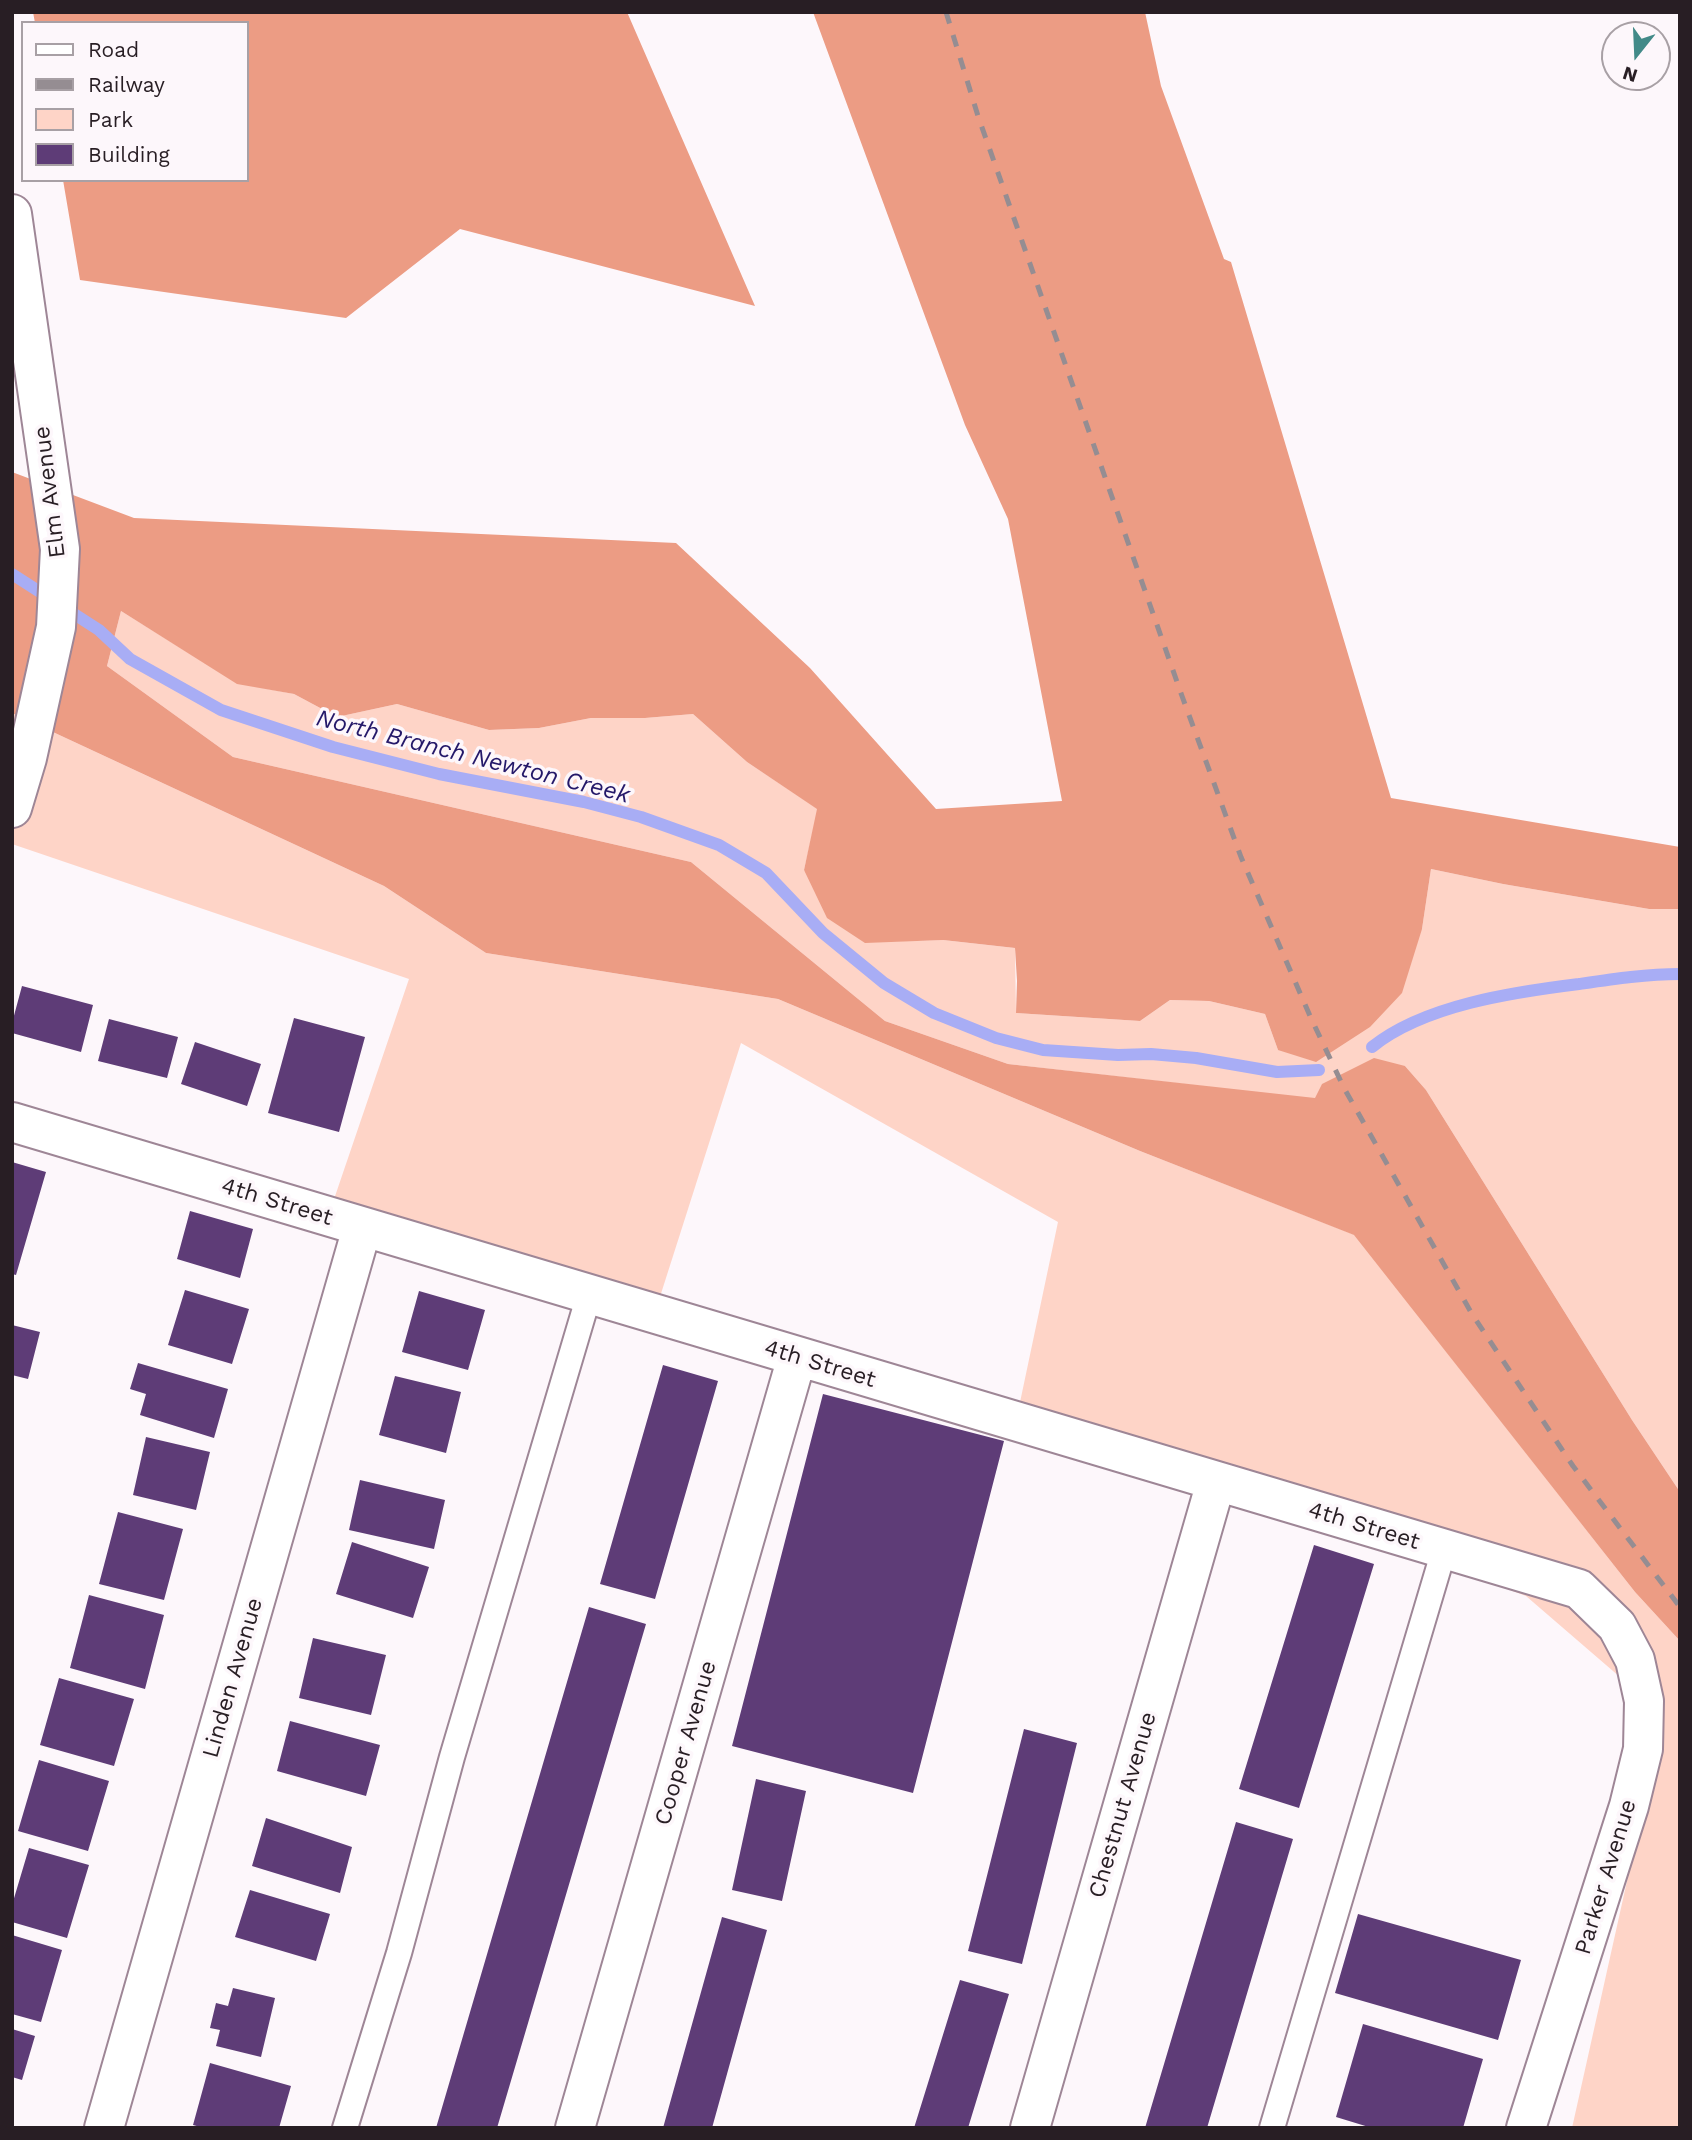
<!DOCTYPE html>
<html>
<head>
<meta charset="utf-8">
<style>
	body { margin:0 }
	#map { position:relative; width:1692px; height:2140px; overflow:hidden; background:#fdf7fb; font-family:"Work Sans",sans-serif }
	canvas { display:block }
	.frame { position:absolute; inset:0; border:14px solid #281e24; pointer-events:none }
	.legend { position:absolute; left:21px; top:21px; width:228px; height:161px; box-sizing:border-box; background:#fdf7fb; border:2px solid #a8a0a5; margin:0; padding:9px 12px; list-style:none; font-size:21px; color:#281e24 }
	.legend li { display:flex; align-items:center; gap:14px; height:35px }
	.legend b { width:35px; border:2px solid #a8a0a5 }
	.north { position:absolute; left:1601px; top:21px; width:70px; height:70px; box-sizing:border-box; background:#fdf7fb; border:2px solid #a8a0a5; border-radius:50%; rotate:198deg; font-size:19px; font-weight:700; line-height:28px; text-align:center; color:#281e24 }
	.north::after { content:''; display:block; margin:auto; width:24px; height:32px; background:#428a88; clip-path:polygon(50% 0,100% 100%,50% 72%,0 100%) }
</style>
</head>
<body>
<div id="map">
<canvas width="1692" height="2140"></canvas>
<div class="frame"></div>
<ul class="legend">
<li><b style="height:9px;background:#fff"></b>Road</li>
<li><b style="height:9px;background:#958d92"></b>Railway</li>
<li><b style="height:19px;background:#fed4c7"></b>Park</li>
<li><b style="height:19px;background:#5e3c77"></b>Building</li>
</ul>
<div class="north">N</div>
</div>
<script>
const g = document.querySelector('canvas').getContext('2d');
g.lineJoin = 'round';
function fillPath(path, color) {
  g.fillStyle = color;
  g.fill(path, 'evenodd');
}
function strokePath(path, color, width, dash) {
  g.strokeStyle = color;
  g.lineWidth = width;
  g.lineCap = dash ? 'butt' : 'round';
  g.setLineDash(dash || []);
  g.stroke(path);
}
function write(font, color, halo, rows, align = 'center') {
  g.font = font + ' "Work Sans",sans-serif';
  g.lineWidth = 7;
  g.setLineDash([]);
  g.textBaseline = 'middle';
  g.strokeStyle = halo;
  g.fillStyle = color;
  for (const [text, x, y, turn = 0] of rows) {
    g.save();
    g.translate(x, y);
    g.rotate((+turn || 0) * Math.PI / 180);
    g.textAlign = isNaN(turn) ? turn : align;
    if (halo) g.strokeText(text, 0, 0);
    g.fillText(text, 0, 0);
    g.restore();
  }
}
fillPath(new Path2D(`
	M121,611L237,683L294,694L337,717L397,704L489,730L539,728L591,718H645L693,714L747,762L818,809L804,870L865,942L943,940L1015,948L1016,1013L1140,1021L1170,1000L1209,1001L1265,1014L1278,1050L1422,929L1431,869L1503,884L1649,909H1680V1492L1632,1420L1426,1090L1405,1066L1315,1099L1008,1064L885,1021L691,862L233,757L107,666Z
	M12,713L384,886L486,953L778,999L1140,1151L1355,1235L1635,1592L1680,1641V2128H1572L1664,1715L1526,1596L1019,1407L1058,1222L741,1043L658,1303L331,1208L409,979L12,844Z`), '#fed4c7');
fillPath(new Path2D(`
	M33,12H627L755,306L460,229L346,318L80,280L63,180H247V23H35Z
	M813,12H1145L1161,86L1224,259L1231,262L1391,798L1680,847V909H1649L1503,884L1431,869L1422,929L1402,993L1370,1027L1316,1062L1278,1050L1265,1014L1209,1001L1170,1000L1140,1021L1016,1013L1017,981L1015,948L943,940L865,943L827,918L804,870L817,809L747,762L693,714L645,718H591L539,728L489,730L397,704L337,717L294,694L237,684L121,611L107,666L233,757L691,862L885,1021L1008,1064L1315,1098L1322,1084L1374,1058L1405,1066L1426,1090L1632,1420L1680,1492V1641L1635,1592L1354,1235L1140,1151L778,999L486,953L384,886L12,713V472L134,518L676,543L810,668L936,809L1062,801L1008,519L965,425Z`), '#ec9c84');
strokePath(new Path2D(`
	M12,574L99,630L130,659L221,710L333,747L439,774L584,802L641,817L719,845L766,873L823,933L884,983L934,1013L996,1038L1043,1050L1118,1055L1151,1054L1196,1058L1277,1072L1319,1070
	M1372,1047C1424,1005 1514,992 1579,984C1613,979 1646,974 1680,974`), '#a8adf5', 12);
fillPath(new Path2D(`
	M22,986L93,1005L81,1052L12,1033V1023Z
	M294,1018L365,1037L339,1132L268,1113Z
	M109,1019L178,1037L167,1078L98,1061Z
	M195,1042L261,1064L247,1106L181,1084Z
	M12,1162L46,1172L16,1275L12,1274Z
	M190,1211L253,1229L240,1278L177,1259Z
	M185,1290L249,1309L232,1364L168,1345Z
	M419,1291L485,1310L468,1370L402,1352Z
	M12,1325L40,1332L28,1379L12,1375Z
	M138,1363L228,1389L214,1438L140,1415L146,1394L130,1389Z
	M663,1365L718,1381L655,1599L600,1584Z
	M395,1376L461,1392L446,1453L379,1435Z
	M823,1394L1004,1441L913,1793L732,1746Z
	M146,1437L210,1452L196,1510L133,1495Z
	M360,1480L445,1500L434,1549L349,1530Z
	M118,1512L183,1529L164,1600L99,1584Z
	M352,1542L429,1567L413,1618L336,1594Z
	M1314,1545L1374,1564L1299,1808L1239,1789Z
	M89,1595L164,1615L145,1689L70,1668Z
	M589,1607L646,1624L497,2128H436Z
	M313,1638L386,1655L371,1715L299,1698Z
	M59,1678L134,1699L114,1766L40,1745Z
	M290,1721L380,1745L366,1796L277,1771Z
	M1024,1729L1077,1743L1022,1964L968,1951Z
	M39,1760L109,1781L88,1851L18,1831Z
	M756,1779L806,1791L782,1901L732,1890Z
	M266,1818L352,1847L340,1893L252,1866Z
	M1236,1822L1293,1839L1207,2128H1145Z
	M29,1848L89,1865L67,1938L12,1922V1905Z
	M250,1890L330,1914L316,1961L235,1937Z
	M1358,1914L1521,1960L1498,2040L1335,1993Z
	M722,1917L767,1930L712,2128H663Z
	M12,1935L62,1950L41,2022L12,2014Z
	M960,1980L1009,1994L968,2128H914Z
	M233,1988L275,1998L261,2057L216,2046L220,2030L210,2028L216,2003L228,2006Z
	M1363,2024L1483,2059L1463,2128H1372L1336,2117Z
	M12,2029L35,2036L22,2080L12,2077Z
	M210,2063L291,2086L279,2128H204L193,2125Z`), '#5e3c77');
const lane = new Path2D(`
	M345,2128L399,1953L452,1757L589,1295
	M1272,2128L1444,1550`);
const street = new Path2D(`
	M12,214L60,549L56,627L27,758L12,808
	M12,1122L1579,1589L1617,1626L1635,1660L1644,1701L1643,1749L1629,1806L1526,2128
	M104,2128L362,1228
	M575,2128L797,1357
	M1030,2128L1216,1482`);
strokePath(lane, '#9e8696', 28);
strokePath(street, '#9e8696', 42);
strokePath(lane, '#fff', 24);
strokePath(street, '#fff', 38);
strokePath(new Path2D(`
	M946,12L978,116L1182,696L1241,857L1310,1016L1344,1088L1472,1314L1573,1466L1680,1607`), '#958d92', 5, [12, 12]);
write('23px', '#281e24', '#fdf7fb', [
	["Elm Avenue",50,492,-97],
	["4th Street",277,1202,17],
	["4th Street",820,1364,17],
	["4th Street",1364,1526,17],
	["Linden Avenue",233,1678,-74],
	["Cooper Avenue",686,1743,-74],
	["Chestnut Avenue",1123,1805,-74],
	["Parker Avenue",1606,1877,-73]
]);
write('italic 24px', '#241869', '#fdf7fb', [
	["North Branch Newton Creek",473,757,14]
]);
</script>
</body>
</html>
